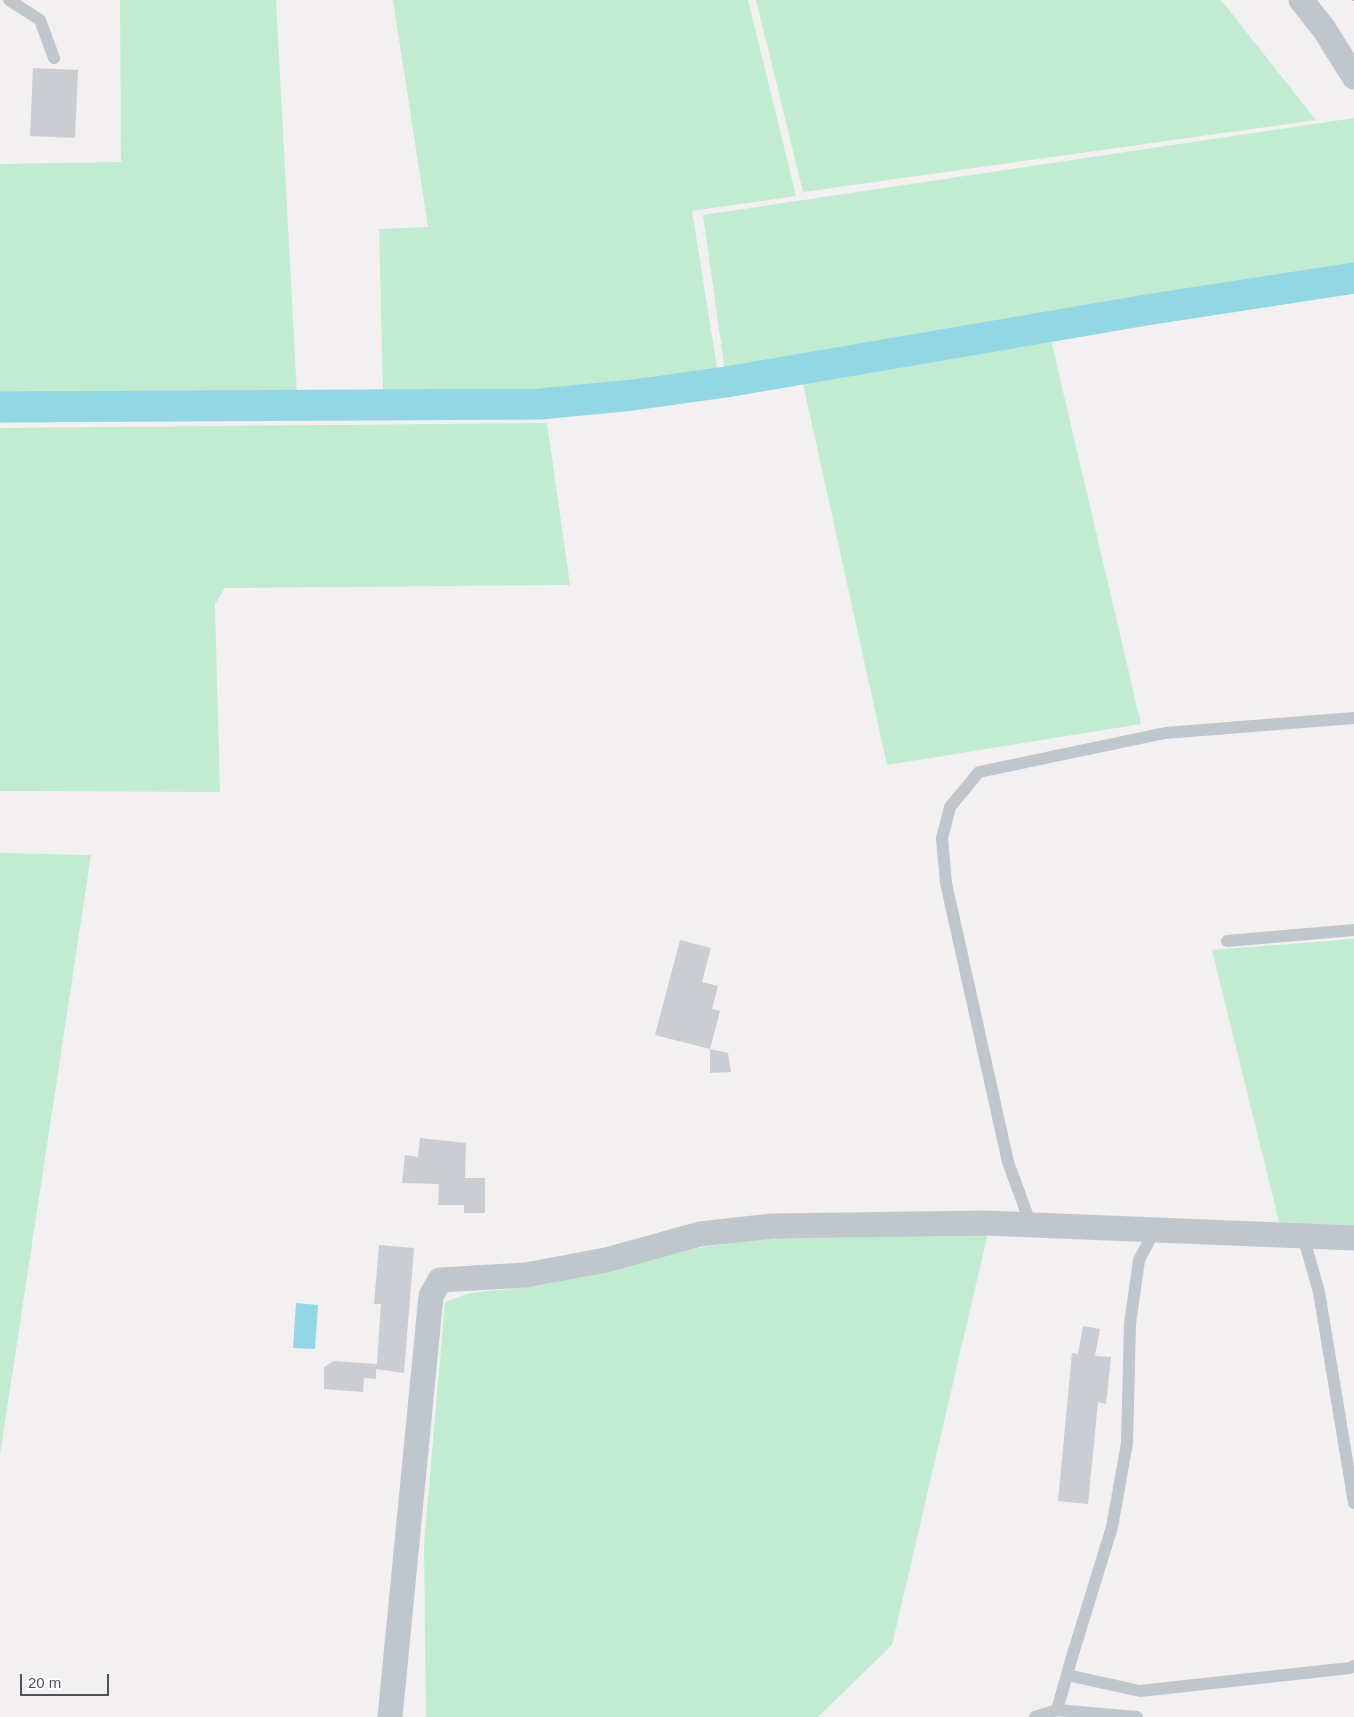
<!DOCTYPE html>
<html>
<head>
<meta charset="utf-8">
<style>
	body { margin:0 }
	#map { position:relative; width:1354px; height:1717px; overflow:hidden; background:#f2f0f0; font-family:Helvetica,sans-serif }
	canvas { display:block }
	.scale { position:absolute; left:20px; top:1674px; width:89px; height:22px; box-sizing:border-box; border:2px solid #49545c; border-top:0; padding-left:6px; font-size:15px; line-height:18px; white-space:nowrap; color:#49545c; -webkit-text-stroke:4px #fff; paint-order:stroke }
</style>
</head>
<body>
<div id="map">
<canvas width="1354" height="1717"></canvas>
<div class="scale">20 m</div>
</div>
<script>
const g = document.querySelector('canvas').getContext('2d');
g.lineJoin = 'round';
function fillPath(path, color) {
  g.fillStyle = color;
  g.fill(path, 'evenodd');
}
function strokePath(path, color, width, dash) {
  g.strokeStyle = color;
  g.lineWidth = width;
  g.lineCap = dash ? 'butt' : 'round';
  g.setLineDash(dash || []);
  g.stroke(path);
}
fillPath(new Path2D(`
	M120,0H276L297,395H0V164L121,162Z
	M393,0H748L796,196L692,211L718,373L543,392L383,391L379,229L428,227Z
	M756,0H1221L1316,120L803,192Z
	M1354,118V267L725,372L703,215Z
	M1051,340L1141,724L887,765L802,379Z
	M547,423L570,585L225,588L215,604L220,792L0,791V428Z
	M0,853L91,855L0,1455Z
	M1354,939V1228L1280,1226L1212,950Z
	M988,1233L892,1645L818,1717H426L424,1544L445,1302L470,1293L538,1286L680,1251L764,1238Z`), '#c2ecd1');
fillPath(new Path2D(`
	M296,1303L318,1305L315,1349L293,1348Z`), '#93d7e5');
strokePath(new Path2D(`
	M0,407L540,404L633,395L726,382L1146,310L1354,278`), '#93d7e5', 31);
fillPath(new Path2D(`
	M33,68L78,70L75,138L30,136Z
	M680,940L711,948L702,982L718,986L712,1009L720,1011L710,1049L655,1035Z
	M710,1049L728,1053L731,1072L710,1073Z
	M420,1138L466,1143L465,1178H485V1213H464V1205H438L439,1184L402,1183L405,1155L418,1157Z
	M379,1245L414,1248L404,1373L376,1369V1379L364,1378L363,1392L324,1389V1367L334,1361L377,1364L381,1304H374Z
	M1083,1326L1100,1329L1095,1356L1111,1357L1106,1404L1098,1402L1088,1504L1058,1501L1072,1353L1078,1354Z`), '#cacdd2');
strokePath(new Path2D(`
	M1354,0V1`), '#7dc7a0', 3, [4, 2.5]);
strokePath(new Path2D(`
	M9,0L40,20L54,58
	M1227,941L1354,930
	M1031,1225L1008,1162L946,883L942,838L950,807L979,772L1165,733L1354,718
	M1303,1236L1319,1292L1354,1503
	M1067,1675L1140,1691L1350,1668L1354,1666
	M1035,1717L1057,1710
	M1137,1717L1057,1710L1072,1657L1112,1527L1127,1443L1130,1324L1139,1260L1155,1230`), '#bfc7cd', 12);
strokePath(new Path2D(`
	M1301,0L1324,29L1354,77
	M390,1717L431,1296L440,1280L526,1275L606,1260L700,1234L772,1226L985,1223L1354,1238`), '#bfc7cd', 25);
</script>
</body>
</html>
